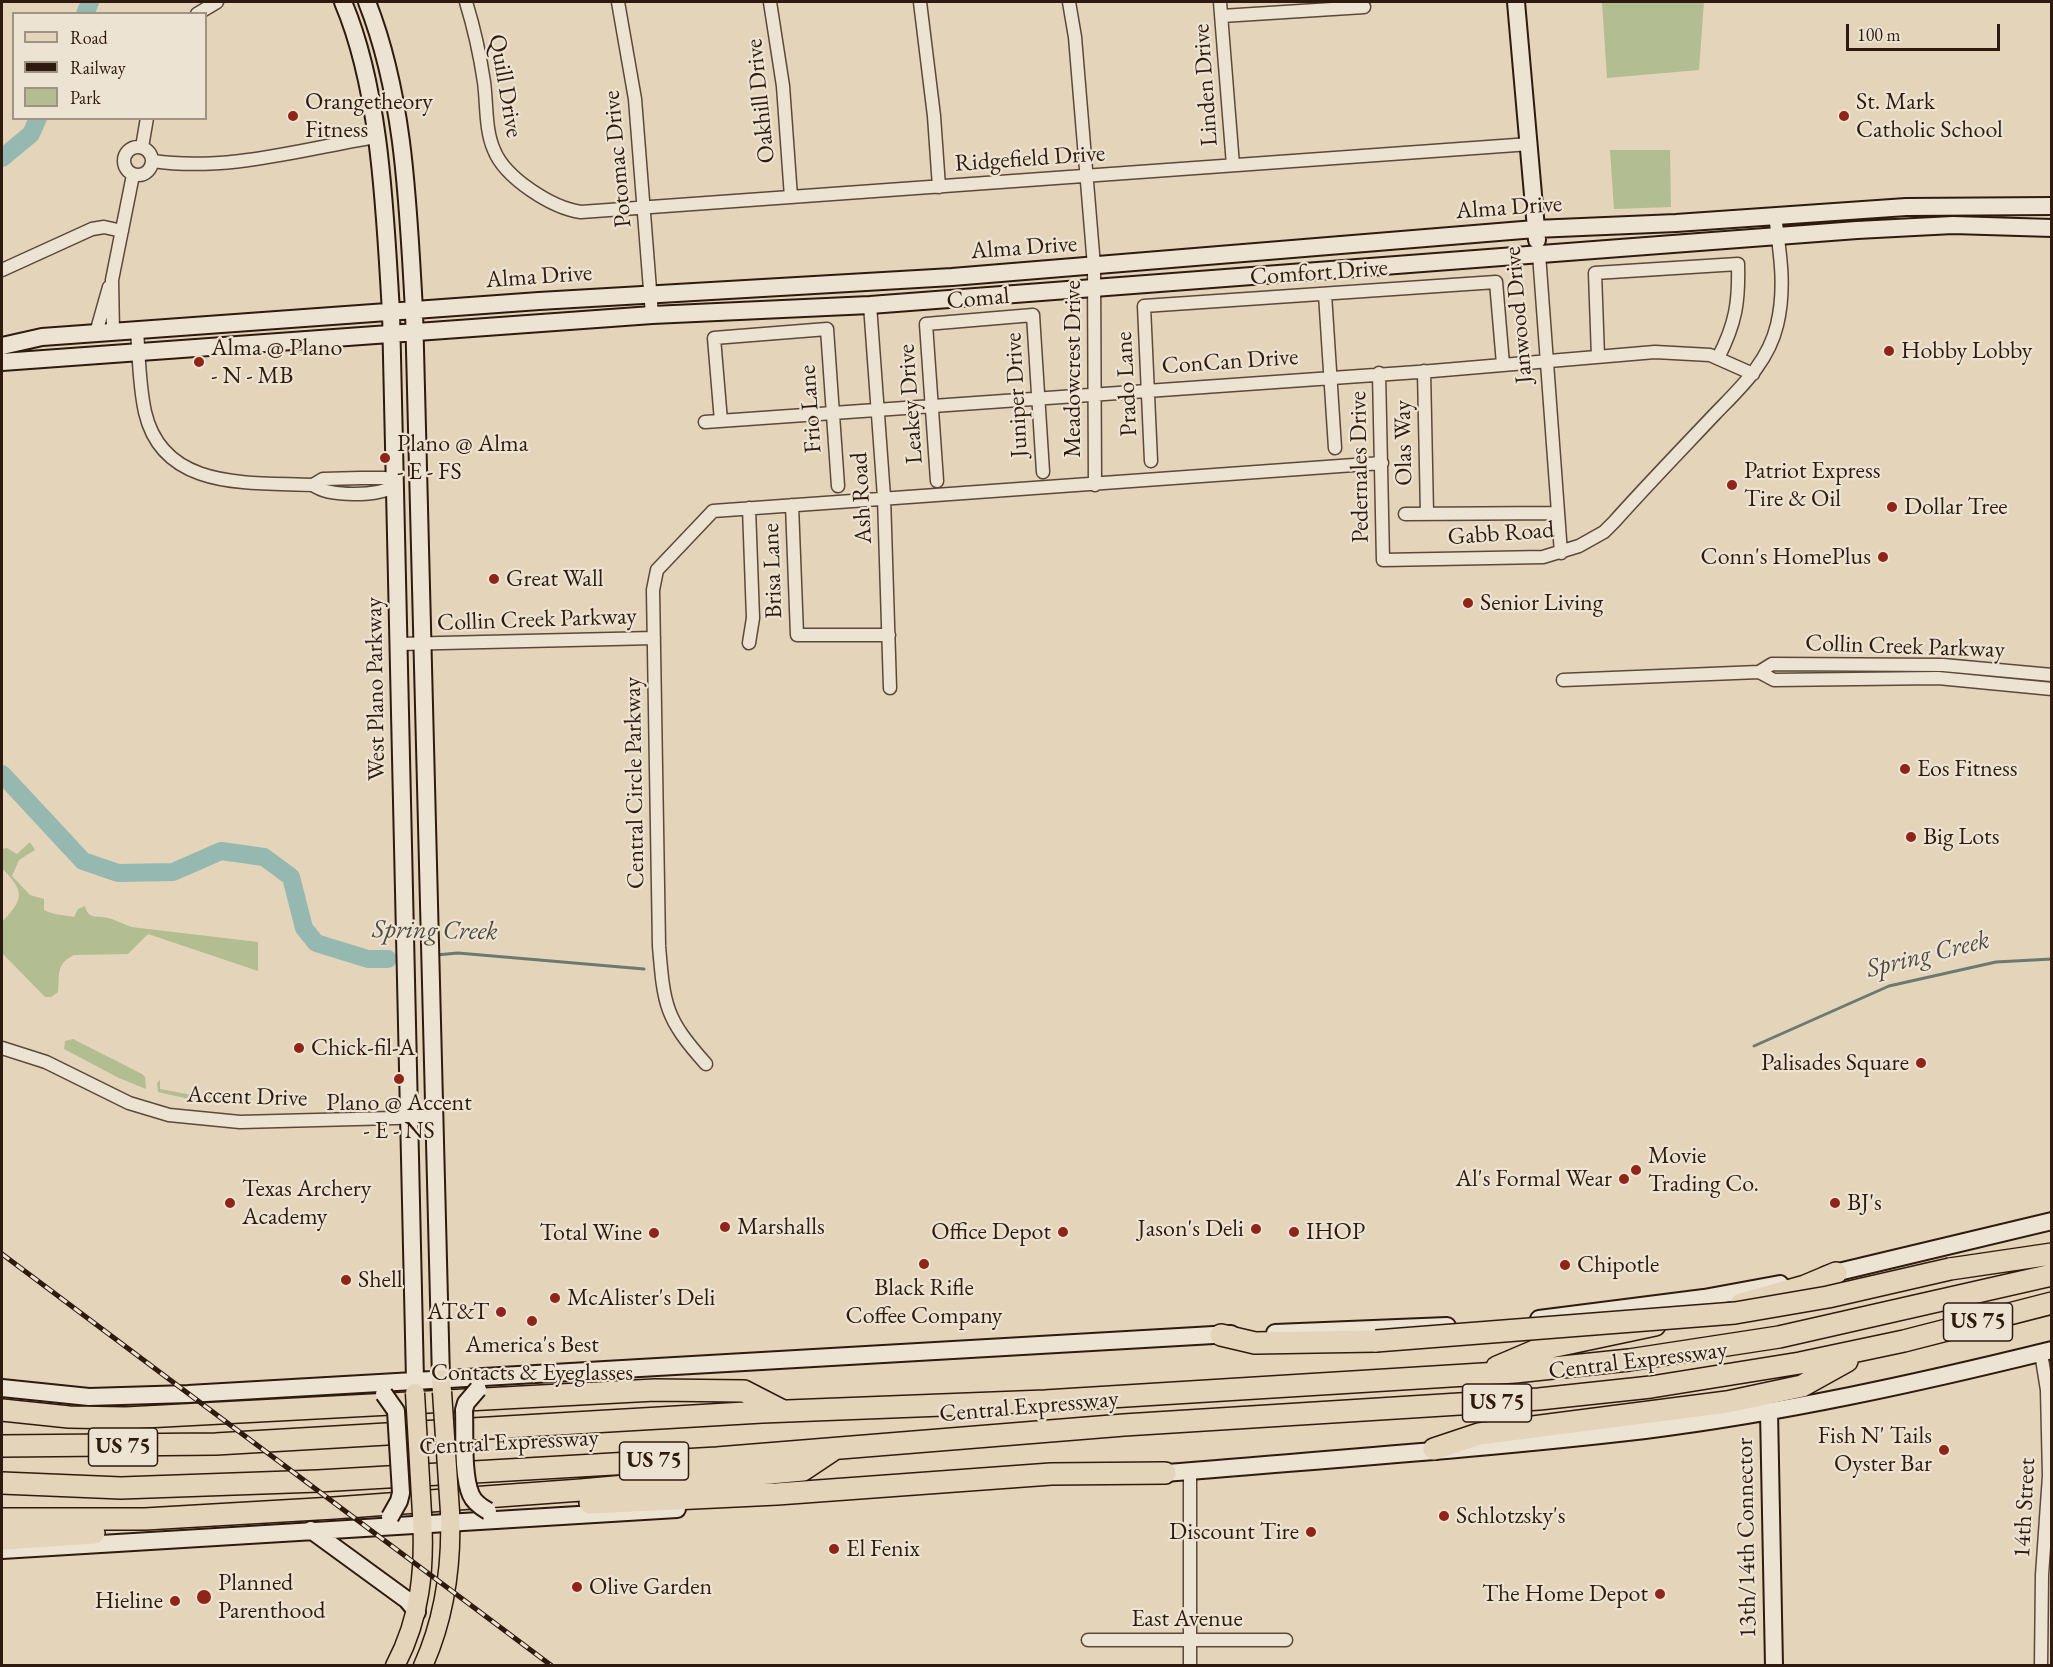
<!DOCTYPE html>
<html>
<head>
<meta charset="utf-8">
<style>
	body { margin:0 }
	#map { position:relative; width:2053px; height:1667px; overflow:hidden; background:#e3d4ba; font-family:"EB Garamond",serif }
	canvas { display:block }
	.frame { position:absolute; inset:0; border:3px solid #2f1a0f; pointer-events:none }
	.legend { position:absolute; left:12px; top:12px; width:195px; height:108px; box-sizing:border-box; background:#ede3d2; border:2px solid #a19384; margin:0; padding:8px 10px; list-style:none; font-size:18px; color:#2f1a0f }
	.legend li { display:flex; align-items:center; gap:12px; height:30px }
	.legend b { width:30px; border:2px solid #a19384 }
	.scale { position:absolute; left:1846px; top:24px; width:154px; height:27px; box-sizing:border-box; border:3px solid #2f1a0f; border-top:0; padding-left:8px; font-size:18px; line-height:21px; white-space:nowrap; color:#2f1a0f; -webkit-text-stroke:4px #ede3d2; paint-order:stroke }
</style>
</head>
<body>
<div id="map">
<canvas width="2053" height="1667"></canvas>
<div class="frame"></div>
<ul class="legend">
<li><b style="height:8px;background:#e3d4ba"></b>Road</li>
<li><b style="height:8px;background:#2f1a0f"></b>Railway</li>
<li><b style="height:16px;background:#b2bd91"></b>Park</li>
</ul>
<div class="scale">100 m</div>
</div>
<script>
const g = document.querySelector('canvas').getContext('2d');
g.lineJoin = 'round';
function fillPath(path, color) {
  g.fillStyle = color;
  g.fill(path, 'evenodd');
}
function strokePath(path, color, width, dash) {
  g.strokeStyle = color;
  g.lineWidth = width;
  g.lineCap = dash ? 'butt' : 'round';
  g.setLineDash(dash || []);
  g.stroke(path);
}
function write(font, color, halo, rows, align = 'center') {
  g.font = font + ' "EB Garamond",serif';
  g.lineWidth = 4.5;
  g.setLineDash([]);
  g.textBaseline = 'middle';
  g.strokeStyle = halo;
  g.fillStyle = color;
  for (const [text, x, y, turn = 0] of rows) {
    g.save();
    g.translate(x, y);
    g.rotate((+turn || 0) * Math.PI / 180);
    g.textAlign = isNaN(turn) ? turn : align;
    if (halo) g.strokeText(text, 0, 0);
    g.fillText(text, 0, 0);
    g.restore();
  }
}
fillPath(new Path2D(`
	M1602,2H1704L1699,70L1607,78Z
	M1610,150H1670L1671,207L1614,209Z
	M30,842L35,850L19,860L12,876L30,895L44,899V910C54,915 64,915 74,917L78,909L85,906C88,920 97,915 108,918C113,919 126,925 131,927L258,942V971L148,934L128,954L74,955C55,964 60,975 58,992L51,997H45L2,953V922C25,898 24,891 2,868V849L7,848L17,854Z
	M73,1039L142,1074L145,1077L146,1089L119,1078L64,1049L65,1041Z
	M160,1080V1089L198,1096L247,1097L248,1088L250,1102L198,1101L158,1092L157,1083Z`), '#b2bd91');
strokePath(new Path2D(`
	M436,955L458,953L644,969
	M388,959L400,958
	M1754,1046L1889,986L1996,962L2052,959`), '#6c7970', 3);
strokePath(new Path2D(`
	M85,14L90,2
	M2,158L31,134L38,118
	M2,774L83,861L118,873L173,872L221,851L264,857L291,877L304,928L316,943L368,959H388`), '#95b8b1', 18);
const street = new Path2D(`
	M466,2C474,28 480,55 484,82C487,104 485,130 494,150C505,178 552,208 581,212L1530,144
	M618,2L635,99L652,315
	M770,2L783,86L791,197
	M920,2L934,116L939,187
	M1069,2L1075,37L1094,266L1095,485
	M1220,2L1233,165
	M197,14L217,2
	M1222,16L1364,7
	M124 161a14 14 0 1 1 28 0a14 14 0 1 1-28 0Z
	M142,147L147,118
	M153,161C227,172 303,149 375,137
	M1539,254L1561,553
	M2,270L92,229L104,227L122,231
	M1325,294L1335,448
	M870,305L884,497L890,688
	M137,330C139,357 139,385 145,412C163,491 249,482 313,485
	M113,332L112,280L133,175
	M96,333L109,287
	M1598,357L1595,273L1738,264C1739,302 1736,323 1718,358
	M1424,371L1427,514
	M1379,373L1383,560L1543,557L1579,546L1604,532L1614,522C1647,485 1681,450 1715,414C1740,388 1768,363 1777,325C1786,288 1780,253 1775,216
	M721,421L714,338L827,329L838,486
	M705,422L1432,371L1655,352L1710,355L1753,374
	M1151,461L1144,306L1496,282L1503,364
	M361,478H385L396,485C379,497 329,497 313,485L323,479Z
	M937,481L926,324L1033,315L1043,472
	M792,505L797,635H889
	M749,508L753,618L749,643
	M1405,514L1558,513
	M399,644L654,638
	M1759,672L1774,680L1938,678L2052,689
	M1563,680L1759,672L1772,664L1943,665L2052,675
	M2,1048L46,1062L129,1103L169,1115L240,1122L433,1117
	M706,1064C665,1018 664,1006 659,946L653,590L657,570L713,511L1382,463
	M2041,1353L2047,1390L2049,1476L2042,1575L2041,1666
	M1190,1471V1666
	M1088,1640H1286`);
const secondary = new Path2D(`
	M343,2C381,91 385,215 391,312L415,1380
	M367,2C405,98 408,208 414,310L441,1379
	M1516,2L1537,240
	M2,346L42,337L539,301L952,277L1535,229L1676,223L1906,207L2052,206
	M2,362L652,315L870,305L1857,230L1953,225L2052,228
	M1826,1275L2052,1221
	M1539,1319L1704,1298L1780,1284
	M1275,1333L1447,1326
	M2,1388L89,1397L188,1394L1231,1334
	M1769,1411L1774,1666
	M1155,1474C1318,1460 1482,1449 1645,1430C1782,1413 1918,1383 2052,1350
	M311,1530L407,1600L417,1612
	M2,1550L677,1509`);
const primary = new Path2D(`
	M441,1379L442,1392
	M395,1666C421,1617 425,1568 422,1514
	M423,1666C445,1617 452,1565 450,1512`);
const highway = new Path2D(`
	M1950,1269L2052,1254
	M1741,1304L1805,1286L1836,1273
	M1221,1335L1255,1343L1376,1341
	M1497,1367L1537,1350L1655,1325
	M2,1410L69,1417L126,1418L655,1390L744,1391L781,1410
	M2,1446L216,1444L762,1412L1045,1401L1515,1372L1629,1360L1779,1337L2052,1275
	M1434,1449L1479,1434L1727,1402L1802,1386L1847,1361
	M2,1483L121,1488L318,1481L717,1458L1124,1425L1539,1399L1651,1387L1800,1363L1904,1341L2052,1303
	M590,1503L777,1494L1051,1474L1165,1473
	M2,1519H145L334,1508L581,1490L803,1470L833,1450
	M2,1539L94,1533`);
strokePath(street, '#5c483a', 15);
strokePath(secondary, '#2f1a0f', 20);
strokePath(primary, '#2f1a0f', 21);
strokePath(highway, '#2f1a0f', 24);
strokePath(street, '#ede3d2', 12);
strokePath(secondary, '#ede3d2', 16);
strokePath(primary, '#e3d4ba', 18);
strokePath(highway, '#e3d4ba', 21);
const rail = new Path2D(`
	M2,1254L552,1666`);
strokePath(rail, '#2f1a0f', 5);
strokePath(rail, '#ede3d2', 3, [9]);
const secondaryBridge = new Path2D(`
	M478,1389L466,1403L464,1410C465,1433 462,1475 471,1495C474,1502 481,1507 488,1511
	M384,1394L396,1411L401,1493L399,1501L390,1517`);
const primaryBridge = new Path2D(`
	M442,1392L450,1512
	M415,1393L422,1514`);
const highwayBridge = new Path2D(`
	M1376,1341L1735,1313L1828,1297L1950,1269`);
strokePath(secondaryBridge, '#2f1a0f', 20, []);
strokePath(primaryBridge, '#2f1a0f', 21, []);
strokePath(highwayBridge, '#2f1a0f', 24, []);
strokePath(secondaryBridge, '#ede3d2', 16);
strokePath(primaryBridge, '#e3d4ba', 18);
strokePath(highwayBridge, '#e3d4ba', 21);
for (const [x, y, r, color] of [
	[293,116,6,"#8f2418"],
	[1844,116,6,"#8f2418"],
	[1889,351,6,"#8f2418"],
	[199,362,6,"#8f2418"],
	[385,458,6,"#8f2418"],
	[1732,485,6,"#8f2418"],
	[1892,507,6,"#8f2418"],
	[1883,557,6,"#8f2418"],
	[494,579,6,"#8f2418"],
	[1468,603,6,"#8f2418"],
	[1905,769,6,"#8f2418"],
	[1911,837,6,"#8f2418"],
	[299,1048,6,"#8f2418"],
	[1921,1063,6,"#8f2418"],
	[399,1079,6,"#8f2418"],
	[1636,1170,6,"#8f2418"],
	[1624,1179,6,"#8f2418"],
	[230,1203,6,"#8f2418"],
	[1835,1203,6,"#8f2418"],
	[725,1227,6,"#8f2418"],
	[1256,1229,6,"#8f2418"],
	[1063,1232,6,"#8f2418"],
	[1294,1232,6,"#8f2418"],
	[654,1233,6,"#8f2418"],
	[924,1264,6,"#8f2418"],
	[1565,1265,6,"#8f2418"],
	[346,1280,6,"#8f2418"],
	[555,1298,6,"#8f2418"],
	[501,1312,6,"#8f2418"],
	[532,1321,6,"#8f2418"],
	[1944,1450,6,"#8f2418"],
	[1444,1516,6,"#8f2418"],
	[1311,1532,6,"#8f2418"],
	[834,1549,6,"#8f2418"],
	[577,1587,6,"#8f2418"],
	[1660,1594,6,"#8f2418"],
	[204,1597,8,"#8f2418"],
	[175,1601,6,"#8f2418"]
]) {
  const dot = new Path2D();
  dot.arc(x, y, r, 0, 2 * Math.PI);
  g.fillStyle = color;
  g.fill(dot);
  strokePath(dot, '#ede3d2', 2);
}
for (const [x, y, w] of [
	[1978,1322,69],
	[1497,1403,69],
	[123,1447,69],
	[654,1461,69]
]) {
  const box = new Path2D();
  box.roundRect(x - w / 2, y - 19, w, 38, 4.5);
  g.fillStyle = '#ede3d2';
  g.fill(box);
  strokePath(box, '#2f1a0f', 1.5);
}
write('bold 22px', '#2f1a0f', null, [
	["US 75",1978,1322],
	["US 75",1497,1403],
	["US 75",123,1447],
	["US 75",654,1461]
]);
write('24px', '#2f1a0f', '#ede3d2', [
	["Linden Drive",1206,85,-94],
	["Quill Drive",505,86,80],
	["Oakhill Drive",761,101,-96],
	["Potomac Drive",618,159,-95],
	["Ridgefield Drive",1030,159,-4],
	["Alma Drive",1509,208,-4],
	["Alma Drive",1024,248,-4],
	["Comfort Drive",1319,273,-4],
	["Alma Drive",539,277,-4],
	["Comal",978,299,-5],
	["Janwood Drive",1519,315,-95],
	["ConCan Drive",1230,362,-4],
	["Meadowcrest Drive",1073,369,-90],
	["Prado Lane",1127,384,-93],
	["Juniper Drive",1017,395,-93],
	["Leakey Drive",911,404,-94],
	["Frio Lane",811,409,-94],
	["Olas Way",1404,443,-91],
	["Pedernales Drive",1360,467,-91],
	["Ash Road",862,498,-93],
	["Gabb Road",1501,534,-4],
	["Brisa Lane",773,571,-92],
	["Collin Creek Parkway",537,620,-2],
	["Collin Creek Parkway",1905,647,2],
	["West Plano Parkway",376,689,-91],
	["Central Circle Parkway",635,783,-91],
	["Accent Drive",247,1097,2],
	["Central Expressway",1638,1361,-7],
	["Central Expressway",1029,1407,-5],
	["Central Expressway",509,1443,-3],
	["14th Street",2025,1508,-87],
	["13th/14th Connector",1747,1538,-91],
	["East Avenue",1187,1619]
]);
write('24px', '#2f1a0f', '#ede3d2', [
	["Orangetheory",305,102],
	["Fitness",305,130],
	["St. Mark",1856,102],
	["Catholic School",1856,130],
	["Alma @ Plano",211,348],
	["- N - MB",211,376],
	["Hobby Lobby",1901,351],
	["Plano @ Alma",397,444],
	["- E - FS",397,472],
	["Patriot Express",1744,471],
	["Tire & Oil",1744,499],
	["Dollar Tree",1904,507],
	["Conn's HomePlus",1871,557,"right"],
	["Great Wall",506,579],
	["Senior Living",1480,603],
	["Eos Fitness",1917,769],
	["Big Lots",1923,837],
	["Chick-fil-A",311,1048],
	["Palisades Square",1909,1063,"right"],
	["Plano @ Accent",399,1103,"center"],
	["- E - NS",399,1131,"center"],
	["Movie",1648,1156],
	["Trading Co.",1648,1184],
	["Al's Formal Wear",1612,1179,"right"],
	["Texas Archery",242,1189],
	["Academy",242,1217],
	["BJ's",1847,1203],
	["Marshalls",737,1227],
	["Jason's Deli",1244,1229,"right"],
	["Office Depot",1051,1232,"right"],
	["IHOP",1306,1232],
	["Total Wine",642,1233,"right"],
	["Chipotle",1577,1265],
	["Shell",358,1280],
	["Black Rifle",924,1288,"center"],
	["Coffee Company",924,1316,"center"],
	["McAlister's Deli",567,1298],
	["AT&T",489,1312,"right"],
	["America's Best",532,1345,"center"],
	["Contacts & Eyeglasses",532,1373,"center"],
	["Fish N' Tails",1932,1436,"right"],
	["Oyster Bar",1932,1464,"right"],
	["Schlotzsky's",1456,1516],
	["Discount Tire",1299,1532,"right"],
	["El Fenix",846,1549],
	["Planned",218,1583],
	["Parenthood",218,1611],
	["Olive Garden",589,1587],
	["The Home Depot",1648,1594,"right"],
	["Hieline",163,1601,"right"]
], 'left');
write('italic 26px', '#4e4940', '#ede3d2', [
	["Spring Creek",435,931,1],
	["Spring Creek",1928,955,-14]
]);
</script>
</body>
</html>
